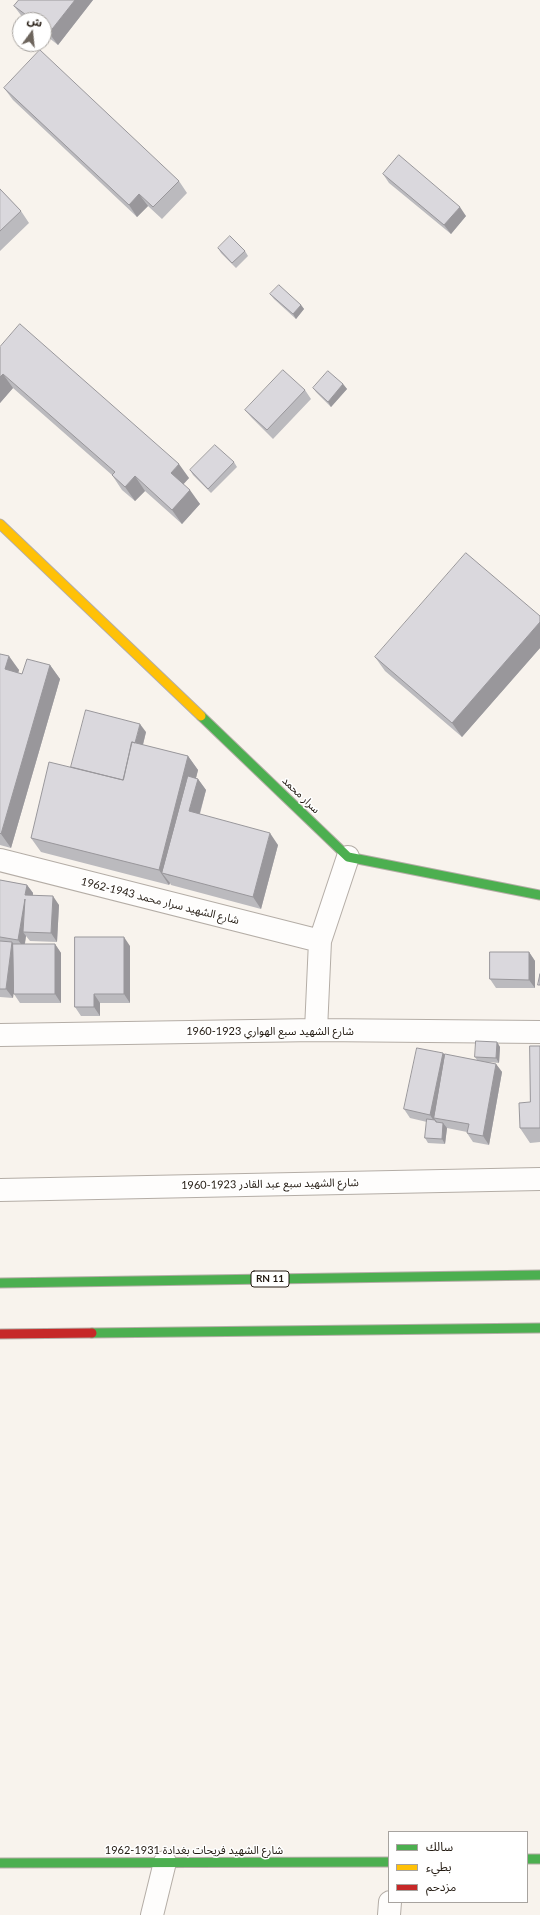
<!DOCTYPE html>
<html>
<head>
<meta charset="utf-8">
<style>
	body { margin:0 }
	#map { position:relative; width:540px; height:1915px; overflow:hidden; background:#f8f3ed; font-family:Lato,"Noto Sans Arabic",sans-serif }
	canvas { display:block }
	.legend { position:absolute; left:388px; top:1831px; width:140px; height:72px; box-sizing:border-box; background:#fff; border:1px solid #a7a39f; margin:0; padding:5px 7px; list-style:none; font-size:12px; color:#221910 }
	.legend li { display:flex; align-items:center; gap:8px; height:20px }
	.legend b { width:20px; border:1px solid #a7a39f }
	.north { position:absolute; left:12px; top:12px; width:40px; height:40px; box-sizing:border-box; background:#fff; border:1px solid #a7a39f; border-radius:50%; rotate:15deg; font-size:11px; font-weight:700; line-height:16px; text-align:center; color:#221910 }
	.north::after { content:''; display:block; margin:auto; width:14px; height:18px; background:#6d655d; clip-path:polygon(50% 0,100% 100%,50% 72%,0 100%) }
</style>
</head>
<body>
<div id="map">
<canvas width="540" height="1915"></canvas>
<ul class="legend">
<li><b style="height:5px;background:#4caf50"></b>سالك</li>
<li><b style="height:5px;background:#ffc107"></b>بطيء</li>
<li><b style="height:5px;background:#c62828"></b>مزدحم</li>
</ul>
<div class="north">ش</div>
</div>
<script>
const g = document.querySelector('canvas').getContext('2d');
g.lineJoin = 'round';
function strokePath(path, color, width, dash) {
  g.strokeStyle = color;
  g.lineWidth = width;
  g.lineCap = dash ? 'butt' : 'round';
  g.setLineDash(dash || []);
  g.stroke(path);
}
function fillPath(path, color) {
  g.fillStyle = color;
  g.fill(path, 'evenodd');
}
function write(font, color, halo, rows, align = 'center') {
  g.font = font + ' Lato,"Noto Sans Arabic",sans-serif';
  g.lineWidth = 3;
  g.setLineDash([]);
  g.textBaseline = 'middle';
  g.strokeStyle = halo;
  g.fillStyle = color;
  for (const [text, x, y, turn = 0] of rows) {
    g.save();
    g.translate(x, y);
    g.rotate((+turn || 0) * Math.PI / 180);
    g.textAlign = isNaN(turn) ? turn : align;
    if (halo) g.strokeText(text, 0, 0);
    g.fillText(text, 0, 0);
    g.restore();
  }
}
const street = new Path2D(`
	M0,860L320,941
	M316,1030L320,941L348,857
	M0,1035L316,1030L540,1032
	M0,1190L540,1179
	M152,1915L165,1862
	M389,1915L390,1902`);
const fast = new Path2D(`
	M201,716L348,857L540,895
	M0,1283L540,1275
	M92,1333L540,1328
	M527,1859H540
	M0,1863L389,1862`);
const slow = new Path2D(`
	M0,524L201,716`);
const jam = new Path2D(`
	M0,1334L92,1333`);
strokePath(street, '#b4ada6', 24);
strokePath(fast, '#b4ada6', 11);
strokePath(slow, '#b4ada6', 11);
strokePath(jam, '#b4ada6', 11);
strokePath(street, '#fefdfc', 22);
strokePath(fast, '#4caf50', 9);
strokePath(slow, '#ffc107', 9);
strokePath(jam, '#c62828', 9);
fillPath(new Path2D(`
	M19,0H93L58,45L44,34V20H26L23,18L14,6Z
	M4,88L179,181L187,193L162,219L148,206L137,217L13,100Z
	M383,174L466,216L451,234L389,183Z
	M0,189L21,211L29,223L0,251Z
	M218,248L245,251L248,256L236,268L221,253Z
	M270,294L301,305L304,309L296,319L274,299Z
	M0,347L189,478L183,484L200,504L182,524L145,491L135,501L122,490L112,475L13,388L0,403Z
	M343,384L347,389L331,407L316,392L313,388Z
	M305,390L311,399L273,439L252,418L245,410Z
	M234,462L237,467L211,493L193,475L190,470Z
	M540,616V648L462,737L385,671L375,657Z
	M0,654L19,670L18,673L22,674L50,665L60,679L11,848L0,845Z
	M146,732L143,745L188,756L198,770L196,778L198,779L206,790L200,814L278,845L261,909L171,885L170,883L169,885L41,852L31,838L71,767Z
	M0,880L27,885L33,893V895L59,905L57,942L30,941L26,936L25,944H55L61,953V1003H20L14,994V985L13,998L0,997Z
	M130,946V1003H100V1016H81L75,1007Z
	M529,952L535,961V988H496L490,979Z
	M497,1042L500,1047L499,1063L488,1062L496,1064L502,1072L489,1145L473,1142L467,1133V1132L447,1128L445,1144L428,1143L425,1138L427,1122L410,1118L404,1109L443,1053L445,1055L477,1060L475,1057Z
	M540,1046V1142L530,1143L520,1128L530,1102Z`), '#bbbabe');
fillPath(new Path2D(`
	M75,0H93L58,45L49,33Z
	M139,194L148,206L137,217L129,205Z
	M460,207L466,216L451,234L444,225Z
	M301,305L304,309L296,319L293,314Z
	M3,374L13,388L0,403V377Z
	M343,384L347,389L331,407L328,402Z
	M179,464L189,478L181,487L171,473Z
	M135,476L145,491L135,501L125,487Z
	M190,490L200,504L182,524L172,510Z
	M540,622V648L462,737L452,723Z
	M9,656L19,670L15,684L5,669Z
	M50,665L60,679L11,848L1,834Z
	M140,724L146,732L131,792L125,783Z
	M188,756L198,770L171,876L162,873L170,883L169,885L159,870Z
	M198,779L206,790L197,823L189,811Z
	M270,833L278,845L261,909L253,897Z
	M27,885L33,893L32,904L25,895Z
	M53,896L59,905L57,942L51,933Z
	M25,899L23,932L26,936L24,948L18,940Z
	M124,937L130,946V1003L124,994Z
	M12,942L18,951L13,998L6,989Z
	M55,944L61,953V1003L55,994Z
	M529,952L535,961V988L529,980Z
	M94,994L100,1003V1016L94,1007Z
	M497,1042L500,1047L499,1063L496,1058Z
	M443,1053L450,1062L434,1118L437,1122L436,1124L430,1115Z
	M496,1064L502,1072L489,1145L483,1136Z
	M443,1123L447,1128L445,1144L442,1139Z`), '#99979b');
const building = new Path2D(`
	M19,0H75L49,33L44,29V20H33L14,6Z
	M40,50L179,181L153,207L139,194L129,205L4,88Z
	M399,155L460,207L444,225L383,174Z
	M0,189L21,211L0,231Z
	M230,236L245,251L232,263L218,248Z
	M279,285L301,305L293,314L270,294Z
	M20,324L179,464L171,473L190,490L172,510L135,476L125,487L112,475L115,472L3,374L0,377V347Z
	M283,370L305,390L267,430L245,410Z
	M328,371L343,384L328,402L313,388Z
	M215,445L234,462L208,489L190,470Z
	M466,553L540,616V622L452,723L375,657Z
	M0,654L9,656L5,669L22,674L27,659L50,665L1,834L0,833Z
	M86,710L140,724L135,743L132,742L123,780L71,767Z
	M132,742L188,756L159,870L31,838L49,762L123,780Z
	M188,776L198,779L189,811L270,833L253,897L162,873Z
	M0,880L27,885L25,895L53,896L51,933L23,932L25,899L18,940L0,937Z
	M75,937H124V994H94V1007H75Z
	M0,941L12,942L6,989H0Z
	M13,944H55V994H14Z
	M490,952H529V980L490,979Z
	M540,974V985H538Z
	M476,1041L497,1042L496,1058L475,1057Z
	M530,1046H540V1128H520L519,1103L530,1102Z
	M417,1048L443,1053L430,1115L404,1109Z
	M445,1054L496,1064L483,1136L467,1133L469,1124L434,1118Z
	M427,1119L435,1120L436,1122L443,1123L442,1139L425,1138Z`);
fillPath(building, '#dad8dd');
strokePath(building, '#99979b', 1);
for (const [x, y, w] of [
	[270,1279,38]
]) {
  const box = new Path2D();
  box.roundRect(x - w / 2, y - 8, w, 16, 3);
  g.fillStyle = '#fff';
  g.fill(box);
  strokePath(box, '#221910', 1);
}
write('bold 10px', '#221910', null, [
	["RN 11",270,1279]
]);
write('11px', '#221910', '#fff', [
	["سرار محمد",301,795,44],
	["شارع الشهيد سرار محمد 1943-1962",160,901,14],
	["شارع الشهيد سبع الهواري 1923-1960",270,1031],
	["شارع الشهيد سبع عبد القادر 1923-1960",270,1184,-1],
	["شارع الشهيد فريحات بغدادة 1931-1962",194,1850]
]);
</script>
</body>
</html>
